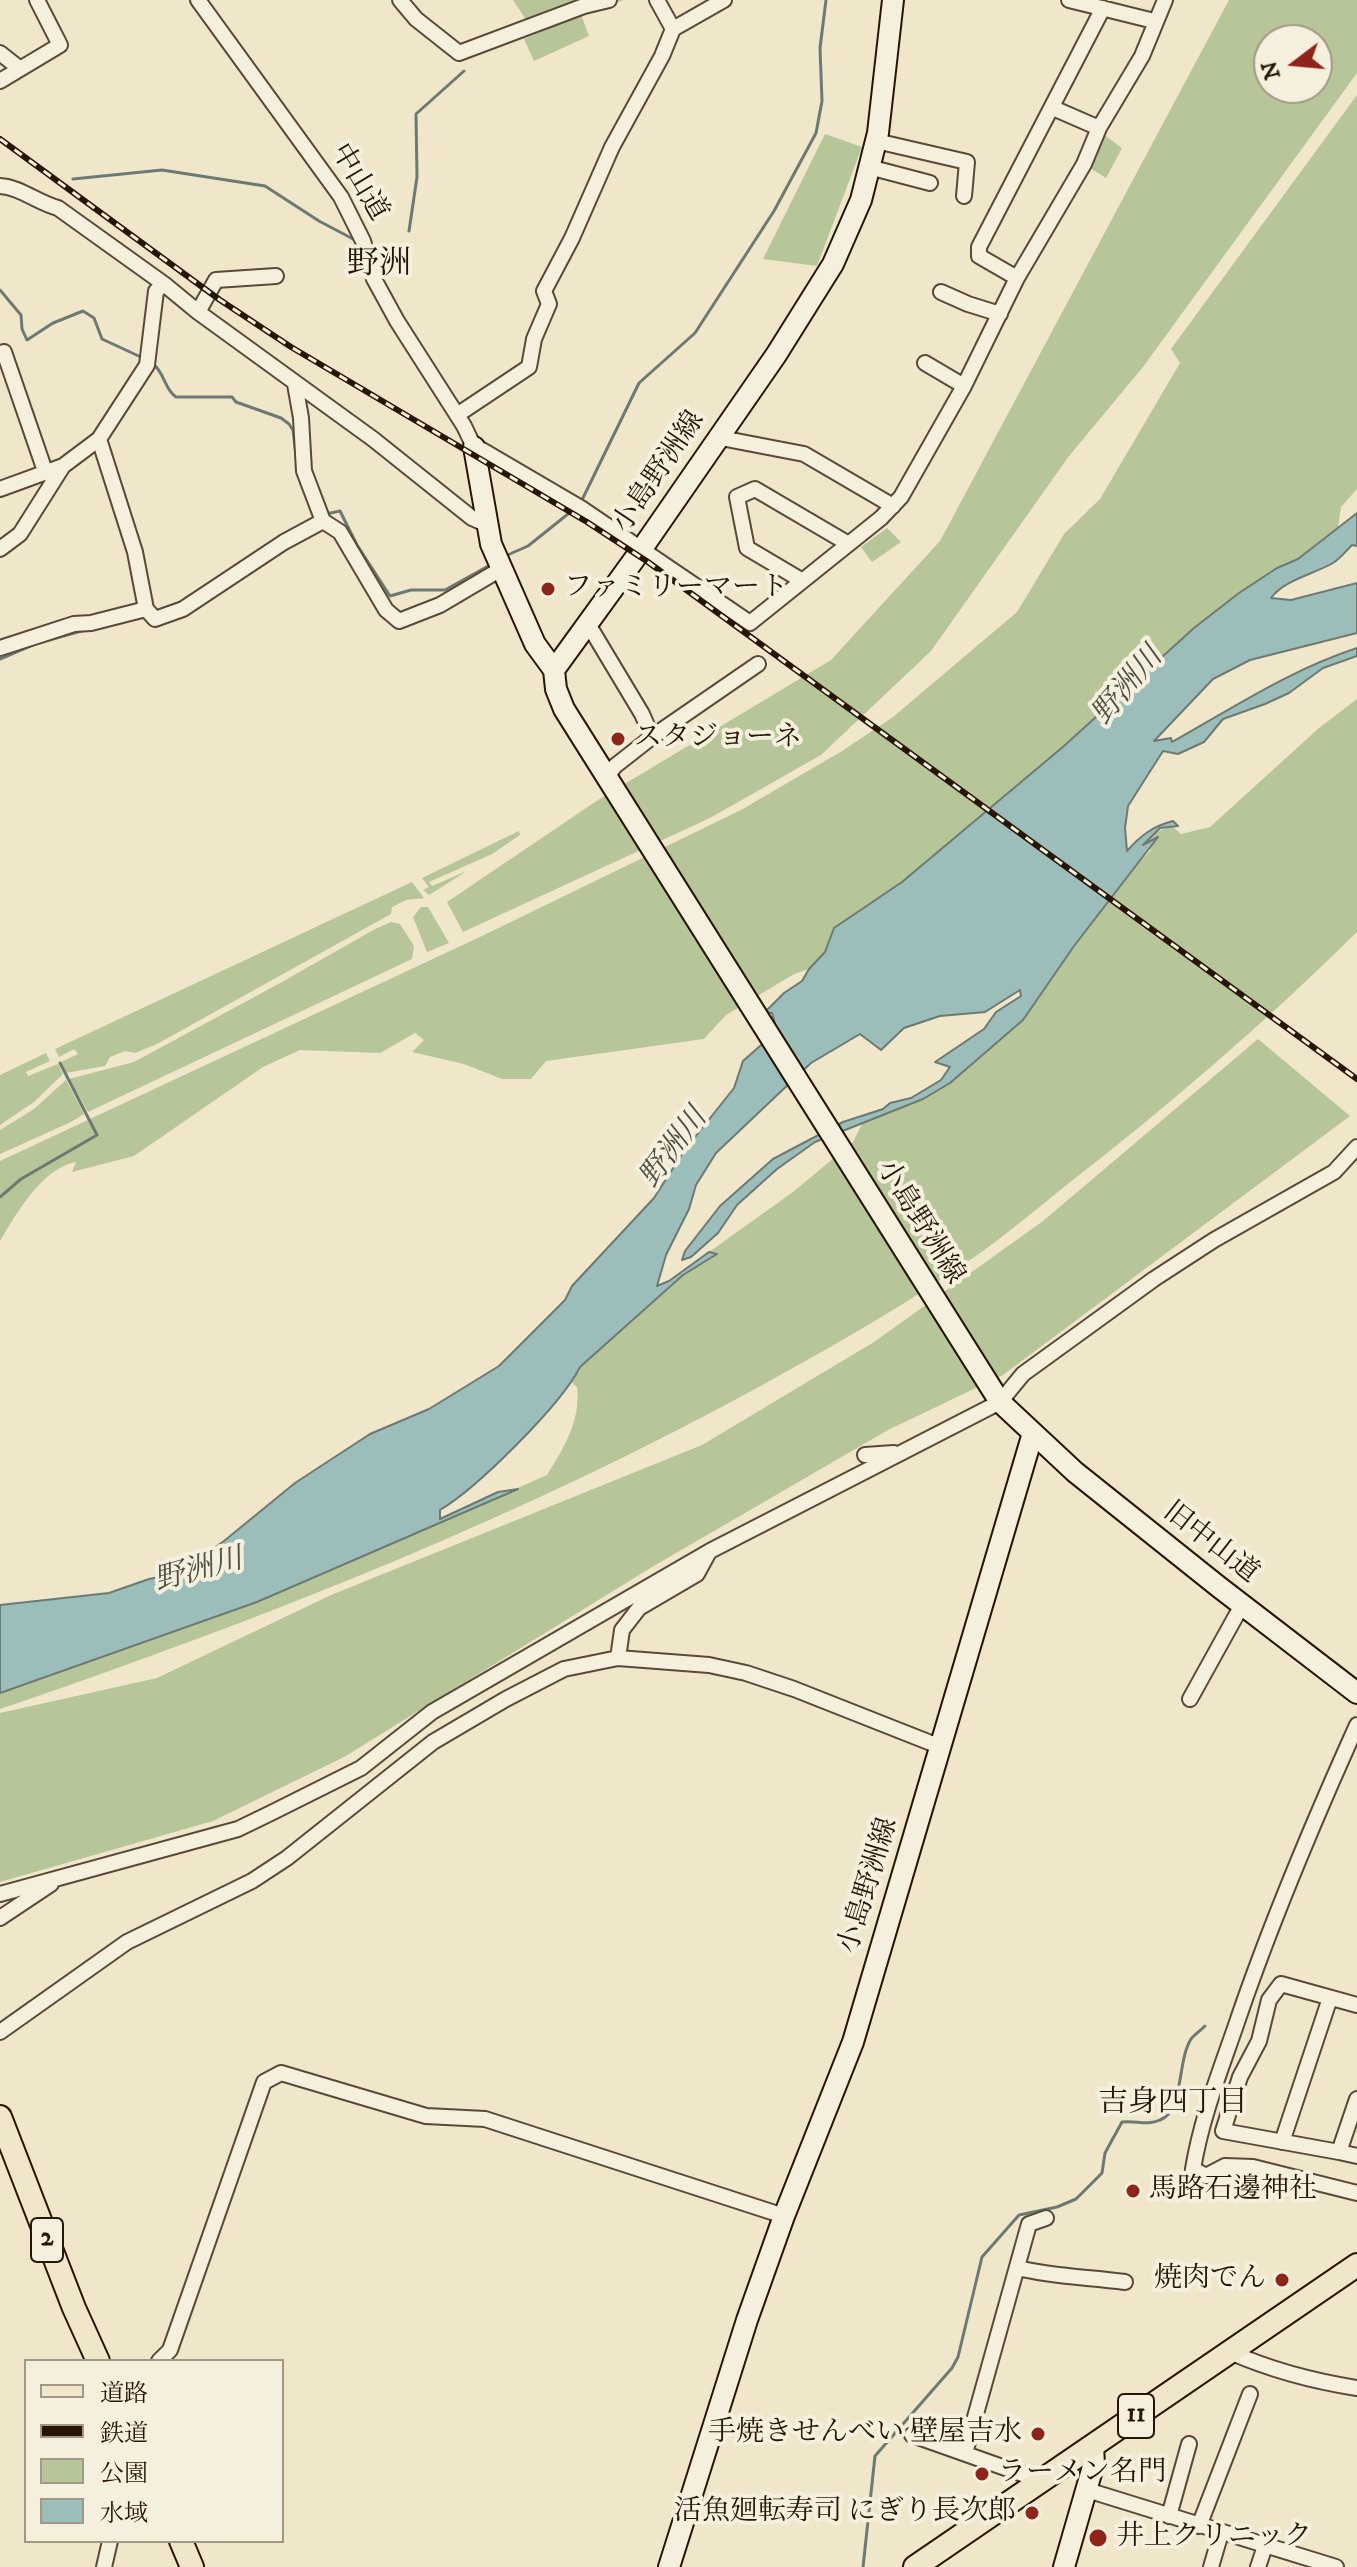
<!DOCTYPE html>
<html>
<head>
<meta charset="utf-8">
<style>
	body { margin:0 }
	#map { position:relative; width:1357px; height:2567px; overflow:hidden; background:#f0e6ca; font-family:"IM FELL DW Pica","Noto Serif JP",serif }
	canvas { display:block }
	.legend { position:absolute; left:24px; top:2359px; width:260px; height:184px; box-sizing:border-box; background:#f5efdd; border:2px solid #a39887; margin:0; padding:10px 14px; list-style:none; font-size:24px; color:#291506 }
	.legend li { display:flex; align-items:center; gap:16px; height:40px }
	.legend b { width:40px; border:2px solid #a39887 }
	.north { position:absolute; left:1253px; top:24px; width:80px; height:80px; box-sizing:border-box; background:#f5efdd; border:2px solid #a39887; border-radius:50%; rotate:254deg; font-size:22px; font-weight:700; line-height:32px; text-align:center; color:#291506 }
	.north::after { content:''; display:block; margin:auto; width:28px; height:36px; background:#8f2418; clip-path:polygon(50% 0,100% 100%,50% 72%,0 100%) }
</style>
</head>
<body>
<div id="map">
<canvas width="1357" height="2567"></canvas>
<ul class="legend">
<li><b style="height:10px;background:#f0e6ca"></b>道路</li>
<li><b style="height:10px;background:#291506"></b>鉄道</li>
<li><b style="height:22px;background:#b7c699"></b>公園</li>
<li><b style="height:22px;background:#9bbebb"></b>水域</li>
</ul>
<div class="north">N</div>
</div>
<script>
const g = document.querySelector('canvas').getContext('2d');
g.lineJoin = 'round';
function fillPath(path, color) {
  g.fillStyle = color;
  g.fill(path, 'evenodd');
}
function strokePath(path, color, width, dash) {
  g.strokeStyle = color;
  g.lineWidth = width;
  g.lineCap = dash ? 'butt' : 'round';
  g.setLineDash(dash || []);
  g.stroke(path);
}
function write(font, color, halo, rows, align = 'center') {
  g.font = font + ' "IM FELL DW Pica","Noto Serif JP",serif';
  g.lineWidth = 8;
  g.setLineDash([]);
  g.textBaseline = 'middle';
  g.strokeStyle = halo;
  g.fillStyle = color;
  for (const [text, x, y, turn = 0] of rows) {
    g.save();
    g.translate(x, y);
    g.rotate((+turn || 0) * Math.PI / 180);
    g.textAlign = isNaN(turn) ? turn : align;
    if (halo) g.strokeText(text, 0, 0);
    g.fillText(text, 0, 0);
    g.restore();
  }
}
fillPath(new Path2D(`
	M513,0H623L595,13L581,14L589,36L534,61L524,39L580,15L527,21Z
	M1229,0H1357V73L1143,367L1069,456L931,651L821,755L710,818L463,932L447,902L598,800L831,660L940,541ZM1269,40H1317V88H1269Z
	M1357,95V489L1341,507L1338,527L1298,559L1277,568L1239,593L1194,628L1064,746L902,882L834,928L825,952L809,969L794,974L726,1015L704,1039L546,1061L531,1079H502L464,1064L412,1052L424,1040L415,1033L380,1053L300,1050L263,1067L134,1156L72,1172L76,1162C42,1168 16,1214 0,1241V1161L482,936L741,810L842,751L893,717L1017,612L1064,534L1100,499L1180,363L1171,349Z
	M825,134L862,147L817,266L763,259Z
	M1103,134L1122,148L1106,178L1085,165Z
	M887,528L901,542L872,562L861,547Z
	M1357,699V932C1265,1023 1166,1108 1064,1187C1037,1209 1010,1231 983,1251C914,1300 840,1342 766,1383C523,1517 262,1620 0,1709V1693L257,1602L547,1475C564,1448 581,1420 577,1387L572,1383L580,1367L683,1275L716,1255L709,1252L793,1192L853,1142L862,1124L923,1099L949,1083L984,1051L1074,946L1126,876L1151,850L1146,845L1142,846C1152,834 1158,829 1173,827L1181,834L1210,827L1319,728Z
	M519,831L520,835L492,854L429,882L432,886L467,871L429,895L423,890L429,887L422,878Z
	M412,882L424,898L406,900L392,907L391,914L157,1044L135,1053L125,1051L110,1057L105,1066L66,1073L61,1062L78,1054L74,1049L59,1057L55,1049Z
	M421,907H428L449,943L427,952L413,917Z
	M391,922L400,924L414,946L412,959L88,1112L69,1079L134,1062L282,982L375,929Z
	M1258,1039L1350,1116L1003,1375L888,1430L652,1567L344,1757L213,1821L0,1882V1713L157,1678L331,1595L702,1445L874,1342L1043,1221Z
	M46,1053L50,1061L26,1072L28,1076L58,1064L63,1074L34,1102L0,1125V1075Z
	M66,1080L84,1114L71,1122L0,1154V1130L34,1109Z`), '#b7c699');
const water = new Path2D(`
	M1357,513V546L1352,545C1346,551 1340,559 1333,563C1314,574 1284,580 1271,598L1291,600L1357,583V633L1250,660L1213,679L1154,741L1171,738L1172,742C1233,708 1290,670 1357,648V656L1323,668L1289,693L1265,704L1223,719L1204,742L1178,754L1163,751L1128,806L1125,828L1127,851C1140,836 1153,826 1173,821L1178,826L1160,828L1143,845L1158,837L1074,946L1023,1020L950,1083L923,1099L815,1142L777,1169L737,1205L718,1233L691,1257L682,1260L685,1251L720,1206L773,1159L843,1122L883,1109L890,1103L911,1098L941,1080L950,1067L935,1062L984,1029L996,1012L1021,996L1020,990L985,1012L940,1016L904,1028L881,1050L860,1034L811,1063L716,1153L696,1185L689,1209L666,1255L657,1286L669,1281L709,1252L717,1254L683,1275L580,1367C561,1405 477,1488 440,1510V1519L498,1492L518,1489L257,1602L0,1693V1605L109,1593L149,1579L179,1573L224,1541L295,1483L370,1434L429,1409L499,1366L565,1300L572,1286L654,1198L684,1151L734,1088L743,1061L777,1031L772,1013L765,1012L784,993L802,981L809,969L825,952L834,928L902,882L1064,746L1194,628L1239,593L1277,568L1298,559Z`);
fillPath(water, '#9bbebb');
strokePath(water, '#6d7a73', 2);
strokePath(new Path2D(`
	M73,179L162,170L265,186L319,221L355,240
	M409,231L417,177L416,114L464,71
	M0,290L21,315L22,329L27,340L53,323L83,311L94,318L102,339L143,358
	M153,364C165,373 164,389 176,397H232L236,402L281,418L289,424L293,430L296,454
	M581,502L639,383L695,333L774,211L816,133L822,101L820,48L826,0
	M326,514L340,511L357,545L390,596L411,590H445L490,565
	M503,557L528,546L573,510
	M0,659L35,644L85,630
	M0,1197L21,1179L97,1135L60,1063
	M863,2567L875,2456L952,2368L958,2357L982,2257L1019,2215L1057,2207L1076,2199L1102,2173L1105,2153L1122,2122C1135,2120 1147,2126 1160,2120C1184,2111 1177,2061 1191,2039C1194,2035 1201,2030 1205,2026`), '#6d7a73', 3);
const street = new Path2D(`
	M198,0L341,197L363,241L374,279L397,321L464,426L474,447L482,450L581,508L750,623L881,518L901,497L964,386L1017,278L1084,164L1099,128L1142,56L1165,0
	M400,0L416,19L459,53L584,6L609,0
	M657,0L673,29
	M1069,0L1154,21
	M0,53L19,68
	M0,81L60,45L37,0
	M1053,108L1099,128
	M876,141L967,162L964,196
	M869,167L930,183
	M0,186C20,187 38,203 58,208L164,284
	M1017,278L979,256V247L1103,8
	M941,292L968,304L1000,314
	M198,312L216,280L276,276
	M0,353L4,352L45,471
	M925,363L964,386
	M295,384L301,418L304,471L323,521L340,532L386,610L399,621L440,605L501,569
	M457,415L529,367L534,339L549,304L544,291L572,238L612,147L662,56L673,29L724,0
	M720,436L726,439L804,454L893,506
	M99,439L135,552L146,609L155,619L183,609L284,542L323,521
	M0,489L63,466L99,439L147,365L156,291L164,284L198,312L373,439L472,518L486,524
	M0,549L20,534L63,466
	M801,580L747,548L737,497L755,489L847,543
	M588,624L642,714L652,737
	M0,648L74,624L91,623L146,609
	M607,777L615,766L652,737L758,664
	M865,1455L894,1453
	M618,1658L622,1630L639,1608L697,1574L709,1552
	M1190,1699L1242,1605
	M1357,1725C1312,1825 1270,1924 1235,2028C1219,2074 1201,2120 1193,2169L1206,2176L1225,2166L1253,2167L1357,2193
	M0,1894L238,1829L273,1812L361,1768L432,1712L710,1551L1000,1402L1023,1374L1154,1279L1214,1240L1334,1172L1357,1147
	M0,1918L51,1884
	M1357,2005L1281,1984L1269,2000L1259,2041L1240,2077L1223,2131L1339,2152L1357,2099
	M0,2032L127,1942L252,1881L287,1858L433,1742L506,1699L564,1669L618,1658L709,1665L746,1673L794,1689L941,1747
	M1282,2142L1330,1998
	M1339,2152L1357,2156
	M1018,2268C1054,2277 1089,2277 1125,2282
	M1230,2352C1271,2370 1312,2381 1357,2388
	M159,2361L170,2350L264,2082L281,2073L426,2116L485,2119L784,2216
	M912,2435L1042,2481
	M965,2453L1029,2224L1046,2218
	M1087,2490L1336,2567
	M1169,2516L1189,2444
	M1199,2526L1250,2394
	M104,2567L110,2541
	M1211,2567L1221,2533
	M1258,2567L1265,2546`);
const secondary = new Path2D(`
	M893,0L878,133L861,200L833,264L776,355L641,550L554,670L556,689L564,709L1000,1402L1075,1472L1219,1587L1357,1693
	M474,447L491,544L535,644L554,670
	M669,2567L747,2320L784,2216L853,2042L1033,1433
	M1064,2567L1094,2463L1093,2447`);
const primary = new Path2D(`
	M0,2117L74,2308L98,2361
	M181,2541L192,2567
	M915,2567L1357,2265`);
strokePath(street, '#5b4937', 18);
strokePath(secondary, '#291506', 24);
strokePath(primary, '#291506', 26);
strokePath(street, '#f5efdd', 14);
strokePath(secondary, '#f5efdd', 20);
strokePath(primary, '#f0e6ca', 22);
const rail = new Path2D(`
	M0,139L220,300L291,347L587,522L648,562L1357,1079`);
strokePath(rail, '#291506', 6);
strokePath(rail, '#f5efdd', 3, [9]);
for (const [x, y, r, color] of [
	[548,589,8,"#8f2418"],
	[618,739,8,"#8f2418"],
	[1133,2191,8,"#8f2418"],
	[1282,2280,8,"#8f2418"],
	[1038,2434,8,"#8f2418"],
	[982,2474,8,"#8f2418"],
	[1032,2513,8,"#8f2418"],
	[1098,2538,10,"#8f2418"]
]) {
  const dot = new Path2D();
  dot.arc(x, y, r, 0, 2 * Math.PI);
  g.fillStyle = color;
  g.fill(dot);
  strokePath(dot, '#f5efdd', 3);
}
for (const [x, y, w] of [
	[47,2240,32],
	[1136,2416,36]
]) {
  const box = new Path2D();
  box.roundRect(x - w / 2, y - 22, w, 44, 6);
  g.fillStyle = '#f5efdd';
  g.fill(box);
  strokePath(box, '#291506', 2);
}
write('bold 26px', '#291506', null, [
	["2",47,2240],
	["11",1136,2416]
]);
write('28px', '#291506', '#f5efdd', [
	["中山道",358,183,59],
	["小島野洲線",660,473,-56],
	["小島野洲線",919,1223,58],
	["旧中山道",1210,1544,38],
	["小島野洲線",870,1886,-73]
]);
write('28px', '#291506', '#f5efdd', [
	["ファミリーマート",564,589],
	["スタジョーネ",634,739],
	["馬路石邊神社",1149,2191],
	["焼肉でん",1266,2280,"right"],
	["手焼きせんべい 壁屋吉水",1022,2434,"right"],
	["ラーメン名門",998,2474],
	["活魚廻転寿司 にぎり長次郎",1016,2513,"right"],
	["井上クリニック",1116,2538]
], 'left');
write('italic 30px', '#515045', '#f5efdd', [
	["野洲川",1129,687,-50],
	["野洲川",675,1149,-53],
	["野洲川",199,1572,-15]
]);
write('30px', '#291506', '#f5efdd', [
	["吉身四丁目",1173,2105]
]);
write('32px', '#291506', '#f5efdd', [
	["野洲",379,266]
]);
</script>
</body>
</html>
